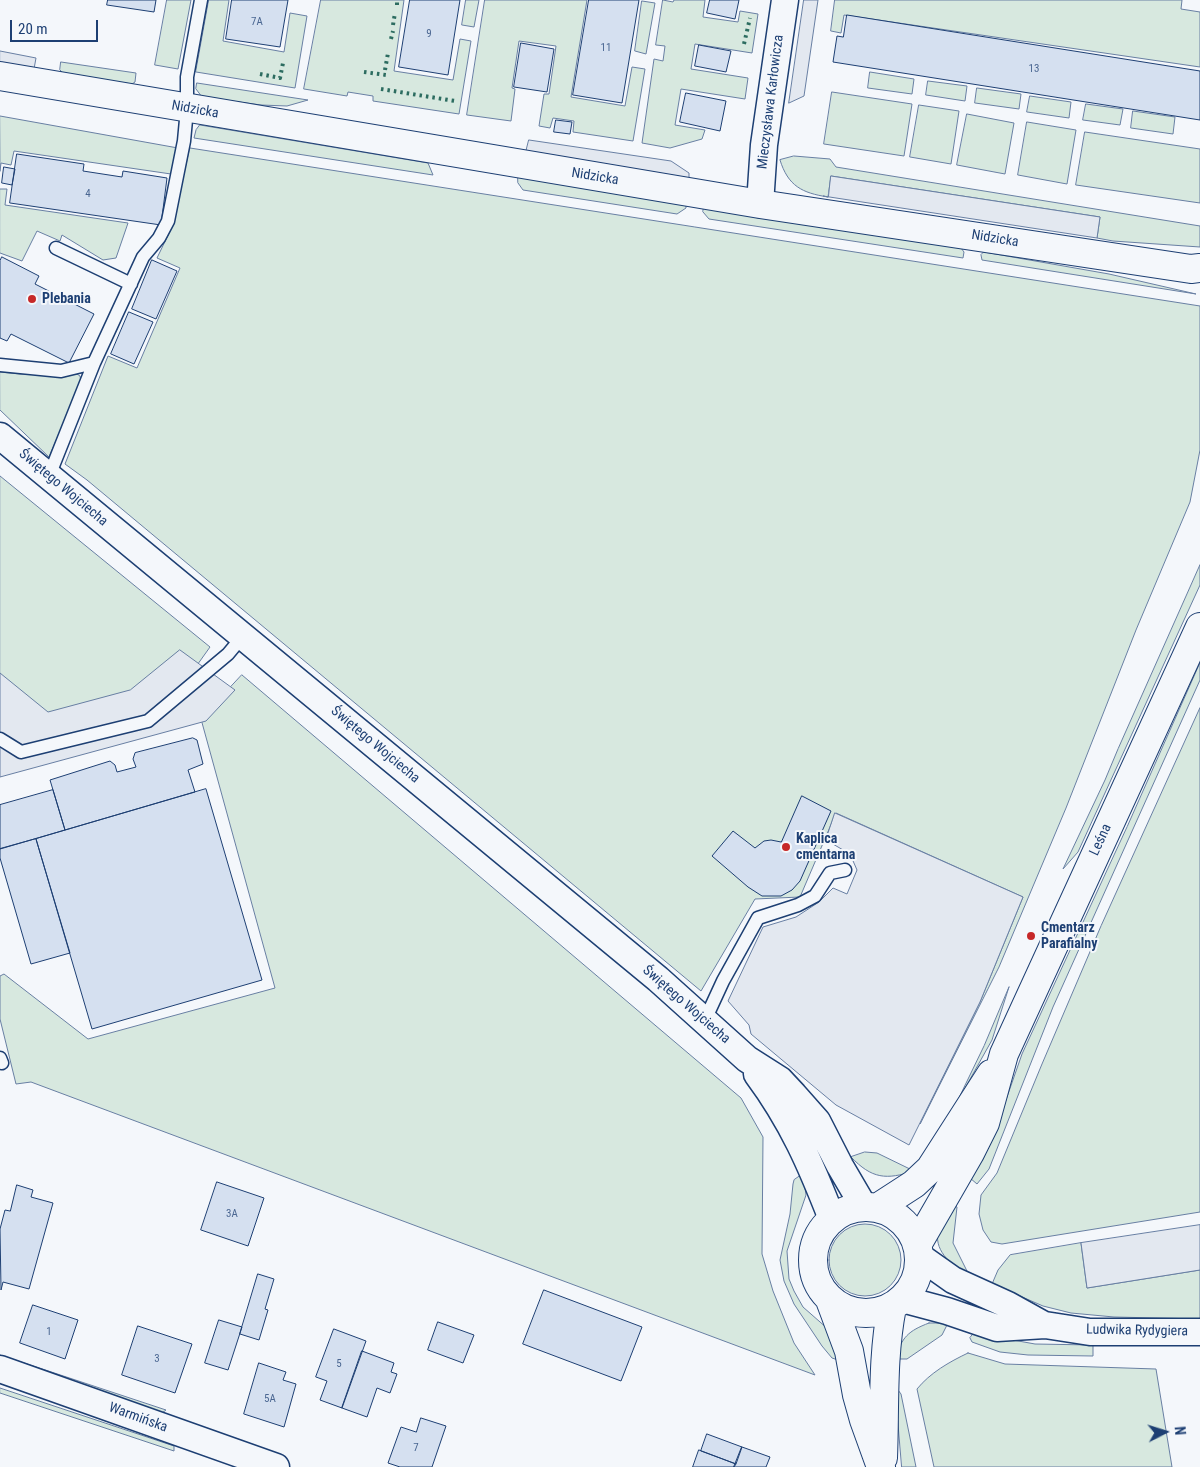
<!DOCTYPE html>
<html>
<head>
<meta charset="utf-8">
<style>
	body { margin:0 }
	#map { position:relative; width:1200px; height:1467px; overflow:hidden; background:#f4f7fb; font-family:"Roboto Condensed",sans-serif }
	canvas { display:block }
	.north { position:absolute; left:1140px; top:1407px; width:50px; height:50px; -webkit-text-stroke:4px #f4f7fb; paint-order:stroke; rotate:85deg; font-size:14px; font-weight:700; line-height:20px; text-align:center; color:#1d3f73 }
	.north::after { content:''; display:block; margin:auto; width:18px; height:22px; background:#1d3f73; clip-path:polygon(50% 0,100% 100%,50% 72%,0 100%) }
	.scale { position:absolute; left:10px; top:20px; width:88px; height:22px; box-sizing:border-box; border:2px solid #1d3f73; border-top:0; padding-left:6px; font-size:15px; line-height:18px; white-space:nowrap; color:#1d3f73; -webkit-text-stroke:4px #f4f7fb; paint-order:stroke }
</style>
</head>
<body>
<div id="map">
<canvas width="1200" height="1467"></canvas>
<div class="north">N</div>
<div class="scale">20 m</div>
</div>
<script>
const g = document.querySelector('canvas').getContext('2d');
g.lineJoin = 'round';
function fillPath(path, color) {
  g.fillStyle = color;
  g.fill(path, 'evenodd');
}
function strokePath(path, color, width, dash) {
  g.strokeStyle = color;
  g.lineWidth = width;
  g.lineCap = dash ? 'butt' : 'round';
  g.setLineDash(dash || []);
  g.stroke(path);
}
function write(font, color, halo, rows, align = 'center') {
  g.font = font + ' "Roboto Condensed",sans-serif';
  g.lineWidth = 4;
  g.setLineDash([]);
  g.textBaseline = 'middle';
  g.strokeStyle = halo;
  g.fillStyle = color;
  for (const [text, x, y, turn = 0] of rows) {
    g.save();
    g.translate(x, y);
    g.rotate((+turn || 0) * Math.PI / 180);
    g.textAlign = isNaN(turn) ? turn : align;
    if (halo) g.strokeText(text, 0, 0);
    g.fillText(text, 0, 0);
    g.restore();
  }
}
const green = new Path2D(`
	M167,0H191L178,69L155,65Z
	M209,0H229L223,41L284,52L290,13L307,16L295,88L196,72Z
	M321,0H404L394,71L453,80L460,39L471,41L459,114L373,101V96L348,92L347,96L304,89Z
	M466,0H479L474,27L462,25Z
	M485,0H587L571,97L625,106L632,67L645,69L633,141L573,132L574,121L553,118L550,128L539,126L544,94H549L556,46L519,41L512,88L515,89L511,121L467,115Z
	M663,0L673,2L674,0H705L703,17L738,22L740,11L758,14L752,53L695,44L691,69L748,78L745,99L681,89L675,125L705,130L702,139L670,148L642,143L654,59L663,61L665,46L656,45Z
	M835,0H1182L1181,9L1200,12V67L844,15L841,33L831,31Z
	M642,1L655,3L646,54L635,51Z
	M61,62L136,73L135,82L132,84L65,75L60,70Z
	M870,72L914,79L912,94L868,88Z
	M928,81L967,86L965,101L926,95Z
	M197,83L308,100L287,106L261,105L202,97L196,89Z
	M977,88L1021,94L1019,109L975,103Z
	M832,92L912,104L904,156L824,144Z
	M1030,96L1071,102L1069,118L1027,112Z
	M1086,104L1123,109L1120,125L1083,120Z
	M919,105L959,111L951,164L910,157Z
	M1133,111L1175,117L1173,134L1131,128Z
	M967,114L1014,123L1005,174L957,165Z
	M0,116L178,148L171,174L14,151L11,165L1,163L0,171Z
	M1027,122L1076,130L1067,184L1018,175Z
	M200,125L428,163L433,175L194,138L196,130Z
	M1085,132L1200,149V203L1076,185Z
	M190,148L1200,306V450L1190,502L1136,630L1066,808L999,967L920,1124L980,1002L1023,897L836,813L800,897L755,899L701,991L87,480L65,464L108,356L137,368L180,268L157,258L172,227Z
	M794,156L830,159L836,167L1200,226V247L1113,241L1097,238L1100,217L831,176L828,197C802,193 788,186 780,160Z
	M518,176L686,204V208L677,214L523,190L518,183Z
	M0,189H7L5,205L128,223L116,258L103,260L62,235L60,241L37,231L22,261L0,253Z
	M704,206L961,248L964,252L963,258L709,219L703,212Z
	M984,252L1109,274L1196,294L982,260L981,255Z
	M0,372L20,374H77L80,376L81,382L49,457L0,410Z
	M0,476L210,647L195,668L138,687L64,729L0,682Z
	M1200,565V585L1078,852L1063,869L1105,780L1118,749Z
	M1200,663V680L1053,1007L989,1169L977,1184L970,1178L983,1159L993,1137L1022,1054L1127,827Z
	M242,675L741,1098L763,1137L762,1254L773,1291L794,1343L815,1375L31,1082L16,1084L0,1019V976L4,974L88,1039L275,988L201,719Z
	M1200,708V1212L1002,1244L991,1242L983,1230L979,1214L981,1195L997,1173L1042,1064L1101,926Z
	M1009,987L992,1040L955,1106L984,1046Z
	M865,1152L877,1153L914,1171C886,1180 872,1179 851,1157Z
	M800,1176L804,1180L806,1195L787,1251L789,1279L794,1291L803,1307L828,1329L841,1361L832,1358L822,1346L794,1304L784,1281L780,1260L790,1214L793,1184L794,1180Z
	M954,1205L957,1207L953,1243L967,1271L966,1274C951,1265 932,1249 939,1229C942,1221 950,1212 954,1205Z
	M829 1260a36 36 0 1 1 72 0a36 36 0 1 1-72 0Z
	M1081,1243L1087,1288L1200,1270V1319L1114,1317L1071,1313L1043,1306L992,1284L998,1270L1010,1255Z
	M929,1323H948L942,1335L907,1359H895C902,1337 908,1331 929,1323Z
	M974,1333L1035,1344L1093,1345V1356L1028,1355L1000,1352L972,1342L970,1338Z
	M968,1353L1005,1364L1156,1369L1172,1467H934L917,1389C930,1373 949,1362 968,1353Z
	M0,1355L166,1410L162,1413L0,1360Z
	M895,1386L901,1394L916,1467H902Z
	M0,1388L174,1446V1451L0,1393Z`);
fillPath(green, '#d7e8df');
strokePath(green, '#687fa3', 1);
const parking = new Path2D(`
	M804,0H818L804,96L789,103Z
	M0,51L36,58L34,69L0,63Z
	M529,140L671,161L689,173V178L526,152Z
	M831,176L1100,217L1097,238L823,196L828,197Z
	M180,650L235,690L206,721L0,777V673L48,712L130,690Z
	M835,813L1023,897L980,1002L909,1145L836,1105L751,1034L749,1025L728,1001L763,927L796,917L819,902L833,888L847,894L857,870L850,854L826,840Z
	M1200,1225V1270L1087,1288L1081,1243Z`);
fillPath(parking, '#e3e8f0');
strokePath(parking, '#687fa3', 1);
const building = new Path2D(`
	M108,0H156L154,12L107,5Z
	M232,0H288L280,47L226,39Z
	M410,0H460L448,75L399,67Z
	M589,0H639L622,103L573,95Z
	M710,0H739L735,19L707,13Z
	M847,15L1200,71V120L833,62L837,36L843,37Z
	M521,43L554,49L547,92L514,87Z
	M699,45L731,51L726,72L695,66Z
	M686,93L726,101L720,131L680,122Z
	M556,120L572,122L570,134L554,132Z
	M17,154L84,164L83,171L122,177L123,171L167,178L161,225L10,203Z
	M4,167L15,169L12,185L2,183Z
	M2,257L39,276L35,284L94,314L69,363L11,334L7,341L0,338V261Z
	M152,260L177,271L156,319L132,309Z
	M129,312L153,322L134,364L111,354Z
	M193,738L197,740L203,764L188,770L195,792L65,830L50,780L110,761L115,765L117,772L136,767L133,759L135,753Z
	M206,789L262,980L92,1029L36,839Z
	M53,790L65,830L0,849V805Z
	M802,796L831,811L800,881L792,890L781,896H762L748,887L712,856L733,831L755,848L764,841L771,840L781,842Z
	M36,839L70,953L31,964L0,858V849Z
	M217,1182L264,1198L248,1246L201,1230Z
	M17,1185L33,1190L31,1197L53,1203L29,1289L3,1282L1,1290L0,1229L5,1210L10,1211Z
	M258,1274L274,1279L265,1309L268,1310L259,1340L240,1334Z
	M544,1290L642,1327L621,1381L523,1344Z
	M33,1305L78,1320L65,1359L20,1343Z
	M219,1320L242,1327L228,1370L205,1363Z
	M438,1322L474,1335L463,1363L428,1350Z
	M138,1326L192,1344L175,1393L122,1375Z
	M334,1329L366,1341L342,1408L320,1400L327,1381L316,1377Z
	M362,1351L394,1363L391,1372L397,1374L390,1393L377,1388L367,1417L342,1408Z
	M259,1363L286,1372L283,1380L296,1384L284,1427L244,1414Z
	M421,1418L446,1426L432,1467H400L388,1463L401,1427L416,1432Z
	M707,1434L742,1447L736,1464L701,1451Z
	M742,1447L770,1457L766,1467H734Z
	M699,1450L736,1464L734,1467H693Z`);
fillPath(building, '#d5e0f0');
strokePath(building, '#1d3f73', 1);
const lane = new Path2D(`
	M56,248L131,284
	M0,365L61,371L94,363
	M49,476L94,363L143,257L159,238L168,221L184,141L187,109V77L201,0
	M0,739L21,752L148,721L228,654L243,636
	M705,1020L723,981L758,918L798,905L815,896L830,873L845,870
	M0,1058L2,1063`);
const street = new Path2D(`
	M760,204L764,145L785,0
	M0,436L658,979L747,1059L780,1080L794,1095L817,1121L840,1166L864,1207
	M757,1074C792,1121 811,1165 832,1219
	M919,1256L953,1280L1008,1305L1044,1325
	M902,1299L947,1311L997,1328L1045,1325L1090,1332H1200
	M0,1369L276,1467`);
const secondary = new Path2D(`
	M0,76L760,204L1191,269L1200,268
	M813 1260a53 53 0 1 1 106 0a53 53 0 1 1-106 0Z
	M877,1208L914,1184L930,1169L991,1074
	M917,1245L970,1153L985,1123L1004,1054L1200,627
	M830,1300L849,1351L857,1395L864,1420L881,1467
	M883,1458C885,1407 882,1357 892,1307`);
strokePath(lane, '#1d3f73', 15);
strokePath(street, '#1d3f73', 29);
strokePath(secondary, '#1d3f73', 30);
strokePath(lane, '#f4f7fb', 12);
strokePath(street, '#f4f7fb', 26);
strokePath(secondary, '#f4f7fb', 28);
strokePath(new Path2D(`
	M397,5V0
	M393,25L395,13
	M391,39L393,31
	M744,44L750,18
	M385,70L388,53
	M364,72L386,75
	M260,74L280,78L283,63
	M381,89L455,101`), '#2c6c60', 4, [2.5, 4]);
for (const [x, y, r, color] of [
	[32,299,5,"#c62828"],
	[786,847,5,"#c62828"],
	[1031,936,5,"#c62828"]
]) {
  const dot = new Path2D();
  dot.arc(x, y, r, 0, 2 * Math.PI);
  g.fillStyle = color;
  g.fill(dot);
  strokePath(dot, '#f4f7fb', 2);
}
write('11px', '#4b6792', null, [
	["7A",257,22],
	["9",429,34],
	["11",606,48],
	["13",1034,69],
	["4",88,194],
	["3A",232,1214],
	["1",49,1332],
	["3",157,1359],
	["5",339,1364],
	["5A",270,1399],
	["7",416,1448]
]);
write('14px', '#1d3f73', '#f4f7fb', [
	["Mieczysława Karłowicza",771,102,-83],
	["Nidzicka",195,110,10],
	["Nidzicka",595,177,9],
	["Nidzicka",995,239,9],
	["Świętego Wojciecha",63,488,40],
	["Świętego Wojciecha",375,745,40],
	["Leśna",1101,840,-65],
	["Świętego Wojciecha",686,1005,41],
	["Ludwika Rydygiera",1137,1331,1],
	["Warmińska",138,1418,20]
]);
write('bold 14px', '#1d3f73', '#f4f7fb', [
	["Plebania",42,299],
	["Kaplica",796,839],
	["cmentarna",796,855],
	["Cmentarz",1041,928],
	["Parafialny",1041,944]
], 'left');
</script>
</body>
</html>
